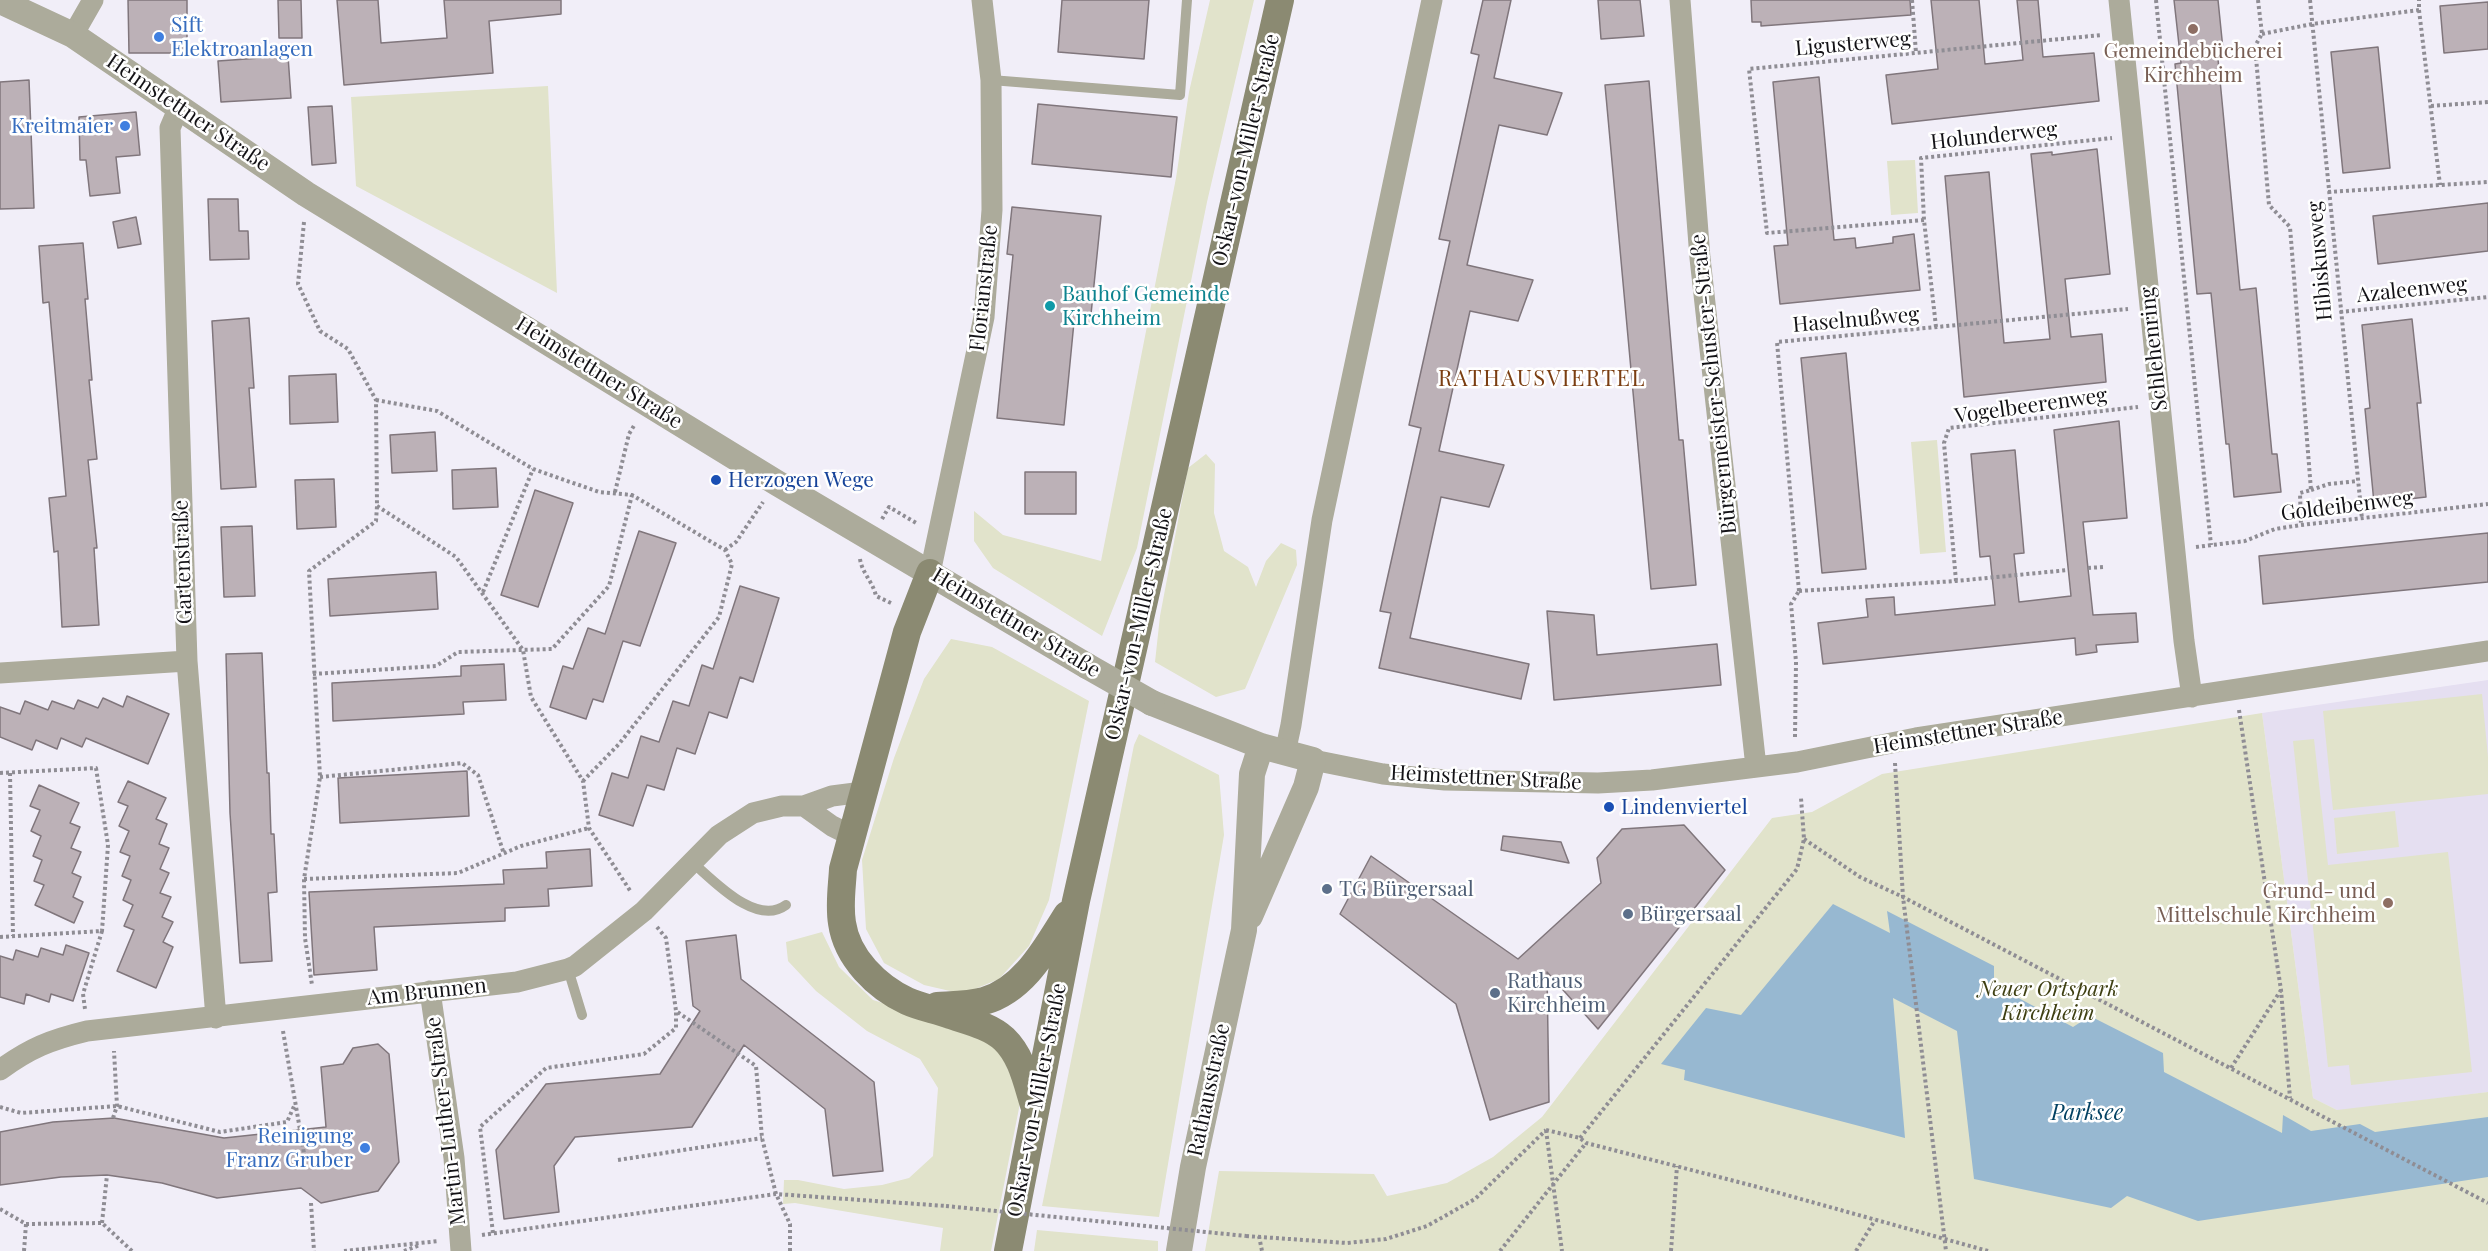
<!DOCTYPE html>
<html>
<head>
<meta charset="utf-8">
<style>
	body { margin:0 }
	canvas { display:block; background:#f1eef8 }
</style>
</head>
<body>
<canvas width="2488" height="1251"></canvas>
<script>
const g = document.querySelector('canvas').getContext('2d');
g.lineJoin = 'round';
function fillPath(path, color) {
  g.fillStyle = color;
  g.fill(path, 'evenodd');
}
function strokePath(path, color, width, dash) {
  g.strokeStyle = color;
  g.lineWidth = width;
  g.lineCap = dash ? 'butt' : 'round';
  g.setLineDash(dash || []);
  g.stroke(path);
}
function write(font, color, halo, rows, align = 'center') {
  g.font = font + ' "Playfair Display",serif';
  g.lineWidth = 5;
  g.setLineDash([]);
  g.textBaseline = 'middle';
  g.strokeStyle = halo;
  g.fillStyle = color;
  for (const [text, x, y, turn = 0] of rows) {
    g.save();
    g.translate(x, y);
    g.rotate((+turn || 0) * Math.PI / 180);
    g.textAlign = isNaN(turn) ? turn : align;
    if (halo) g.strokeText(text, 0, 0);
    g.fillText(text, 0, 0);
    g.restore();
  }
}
fillPath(new Path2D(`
	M2488,680V1092L2339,1111L2313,1098L2262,713Z`), '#e5dff1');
fillPath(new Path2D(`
	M1210,0H1254L1207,202L1137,548L1102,636L993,568L974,541V511L1003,535L1101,561L1176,178L1189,92Z
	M548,86L557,293L356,186L351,97Z
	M1915,160L1918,213L1891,215L1887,161Z
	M1937,440L1946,552L1920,554L1911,442Z
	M1206,454L1215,464L1214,513L1224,551L1248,567L1256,587L1266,561L1281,543L1296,550L1297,565L1245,689L1216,697L1155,662L1160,616L1188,468Z
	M951,639L992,647L1089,701L1049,900L1029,946L999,979L963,994L924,985L884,963L866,929L862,860L894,758L924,679Z
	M2482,694L2488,757V794L2333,810L2323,711Z
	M2262,713L2313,1098L2337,1110L2488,1092V1251H1205L1219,1171L1374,1174L1387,1196L1447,1183L1493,1157L1542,1117L1772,818L1812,812L1882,774Z
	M1139,734L1219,775L1224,835L1159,1217L1042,1206L1134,745Z
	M2314,739L2328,865L2448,852L2472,1072L2351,1085L2349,1065L2328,1067L2293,741Z
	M2395,811L2399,847L2337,854L2334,818Z
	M822,932L839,967L873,1000L978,1032L994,1039L1021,1098L991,1251H940L943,1228L795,1203L783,1204L784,1180H798L844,1189L882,1185L909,1178L933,1156L938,1088L920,1059L867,1031L816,991L788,961L786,942Z
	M1037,1230L1158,1241V1251H1034Z`), '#e1e3cb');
fillPath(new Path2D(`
	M1833,904L1890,933L1887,911L1994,966V985L2073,1027L2090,1016L2163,1053L2164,1072L2282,1133L2283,1115L2311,1131L2360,1124L2375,1132L2488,1117V1177L2198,1221L2127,1196L2111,1208L1974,1179L1957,1031L1893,998L1905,1138L1684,1080L1685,1070L1661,1064L1706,1008L1741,1015Z`), '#97b8d1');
const building = new Path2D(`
	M128,0H187V53H129Z
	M278,0H301L302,38H279Z
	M337,0H378L381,43L447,38L444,0H561V14L489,21L493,73L344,85Z
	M1062,0H1149L1144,59L1058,52Z
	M1483,0H1511L1494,78L1562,93L1547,135L1499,125L1467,265L1533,280L1518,321L1470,311L1439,451L1504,465L1489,507L1441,497L1410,638L1529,664L1521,699L1379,668L1391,613L1380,611L1421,428L1409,425L1450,241L1439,239L1479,55L1471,53Z
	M1598,0H1640L1644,36L1601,39Z
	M1751,0H1910L1911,15L1761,26V22H1752Z
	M1931,0H1979L1985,64L2023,60L2017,0H2038L2043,57L2094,53L2099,101L1892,124L1886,75L1938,69Z
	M2174,0H2218L2224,59H2218L2240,290L2256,288L2272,454H2277L2281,492L2234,497L2229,444H2226L2211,293L2197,294L2175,64L2181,63Z
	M2488,2V49L2444,53L2440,6Z
	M2378,47L2390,168L2343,173L2331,52Z
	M288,56L291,98L221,102L218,61Z
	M1819,77L1834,240L1855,238L1856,248L1893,243V237L1914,234L1920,290L1780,304L1774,246L1788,245L1773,82Z
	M29,80L34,208L0,209V82Z
	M1649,81L1679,440H1683L1696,585L1651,589L1605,85Z
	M1038,104L1177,117L1171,177L1032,164Z
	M332,106L336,163L312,165L308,107Z
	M136,112L140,155L116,157L120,193L90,196L86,160H80L79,117Z
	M2097,149L2110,274L2065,279L2071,337L2102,334L2106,382L1964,397L1945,176L1989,172L2004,343L2050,339L2031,154L2052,152V155Z
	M208,199H238L239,231H248L249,259L210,260Z
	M2488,203V251L2378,264L2373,216Z
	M1012,207L1101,216L1090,324L1074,322L1064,425L997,418L1013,255L1007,254Z
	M136,217L141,244L118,248L113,222Z
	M83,243L88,299H85L92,380H89L97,459L88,460L97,548H94L99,625L62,627L58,551L54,552L49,498L66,496L49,302L43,303L39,246Z
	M249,318L254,388H249L256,487L221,489L212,321Z
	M2412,319L2421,403H2417L2426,497L2374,503L2365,409L2370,408L2362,325Z
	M1846,353L1866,569L1822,573L1801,358Z
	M336,374L338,422L290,424L289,376Z
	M2119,421L2127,518L2083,522L2093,615L2136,613L2138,642L2096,645L2097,652L2076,655L2075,638L1823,664L1818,623L1868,617L1866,599L1894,597L1895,615L1995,605L1990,556L1980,557L1971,454L2015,450L2024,553L2014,554L2019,602L2071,596L2054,430Z
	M435,432L437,471L392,473L390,435Z
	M496,468L498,507L453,509L452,470Z
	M1025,472H1076V514H1025Z
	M334,479L336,527L297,529L295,480Z
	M535,490L573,503L538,607L501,595Z
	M252,526L255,596L224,597L221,527Z
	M639,531L676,543L640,646L623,641L603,702L593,699L586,719L550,707L563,666L573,669L588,628L605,634Z
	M2488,533V582L2263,604L2259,556Z
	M436,572L438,609L330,616L328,579Z
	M740,586L779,598L753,682L740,677L727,718L709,712L695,754L677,748L664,790L647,785L633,826L599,815L612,773L628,778L641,736L659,742L673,701L689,706L702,665L713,669Z
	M1547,611L1594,615L1597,655L1717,644L1721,685L1554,700Z
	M262,653L267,773H269L271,834H274L277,892L268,893L272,961L240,963L230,813L226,654Z
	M504,664L506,700L463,702L464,714L333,721L332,683L461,676V666Z
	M127,696L169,714L148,764L86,738L82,747L61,738L57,749L36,740L32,750L0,737V707L20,714L25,701L48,710L52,701L74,709L78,700L98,708L103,698L123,707Z
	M467,771L469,816L340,823L338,778Z
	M128,781L166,798L156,819L167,824L159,844L169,848L160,869L169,873L160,893L171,897L162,917L173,922L163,942L173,947L156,988L117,971L134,930L124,926L133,905L123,900L131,880L122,876L130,856L120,852L129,831L119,826L128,806L118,802Z
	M39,785L79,803L70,823L80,827L71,848L81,852L72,873L81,877L73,897L83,902L74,923L35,905L44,885L34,881L42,860L33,856L41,836L31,831L40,810L30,806Z
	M1684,825L1725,870L1598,1029L1547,972L1549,1102L1490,1120L1456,1004L1340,914L1371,856L1518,959L1601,883L1597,858L1622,829Z
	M1503,836L1561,842L1569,863L1501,850Z
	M590,849L592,886L548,889L549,906L505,908V921L374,927L377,970L314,975L309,892L504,884L503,870L547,868L546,852Z
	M736,935L741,979L874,1082L883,1171L833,1176L825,1109L744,1045L692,1127L575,1137L554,1166L559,1212L504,1219L496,1150L546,1084L660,1074L700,1011L693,1006L686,941Z
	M66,945L89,953L73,1001L51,994L49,1002L26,994L24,1004L0,997V956L13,960L16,950L38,957L41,948L63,955Z
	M378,1044L389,1054L399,1162L378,1191L321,1203L301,1188L217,1198L162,1183L107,1175L61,1177L0,1185V1132L53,1122L114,1118L224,1138L326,1127L321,1067L343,1064L353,1048Z`);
fillPath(building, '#bcb1b7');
strokePath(building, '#80767c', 1.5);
strokePath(new Path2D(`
	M1912,0L1916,53
	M2156,0L2211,545
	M2258,0L2262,34L2255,46L2269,205L2290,227L2311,490L2300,493L2301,525
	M2310,0L2362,519
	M2419,10L2440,185
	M2262,34L2312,24L2419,10V0
	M2431,106L2488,102
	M2328,192L2488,182
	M1924,220L1767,233L1749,69L2102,35
	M304,222L298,284L320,331L348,349L376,400L377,506L376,521L309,571L320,777L304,879L305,938L312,985
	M2340,312L2488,297
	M1936,327L1924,220L1921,158L2112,138
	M376,400L437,411L533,469L599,492L632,495L725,550L732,564L719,617L619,744L583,781
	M2311,490L2329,484L2358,481
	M615,492L629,434L635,424
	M377,506L456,557L523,650L531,697L583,781L589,828L631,892
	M882,519L889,507L918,524
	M2196,547L2245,541L2275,529L2301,525L2488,504
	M725,550L736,542L763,502
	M860,559C862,573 873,582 876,596L891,603
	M2088,568L2103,567
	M1956,581L1944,443L1949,428L2138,407
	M1799,591L1777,342L2128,309
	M1799,591L1956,581L2068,570
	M483,592L533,469
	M313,674L436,666L458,652L552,649L609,586L632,495
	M2239,710L2281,990L2290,1098
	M1795,737L1796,662L1791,604L1799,591
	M1895,763L1903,897L1946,1251
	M0,773L96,768L108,845L102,931
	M10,773L13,936
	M320,777L462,763L478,775L504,854
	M1804,839L1860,877L1903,897L2488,1203
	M304,879L458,873L521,846L589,828
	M657,927L666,938L676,1011L756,1066L762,1138L776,1194L790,1224V1251
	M0,937L102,931L83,994L85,1009
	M283,1031L305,1159
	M2231,1068L2281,990
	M0,1107L21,1113L117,1106L220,1132L287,1122L295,1104
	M113,1118L117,1106L114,1051
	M1546,1130L1580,1138L1586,1143L1754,1186L1988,1251
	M1546,1130L1562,1251
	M1580,1138L1797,869L1804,839L1801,798
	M618,1160L762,1138
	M311,1203L314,1251
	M0,1209L26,1224L102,1223L132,1251
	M102,1223L107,1175
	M493,1233L480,1127L546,1068L644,1054L676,1028V1011
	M482,1235L776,1194L946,1206
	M1246,1236L1347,1243L1386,1239L1427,1226L1475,1199L1546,1130
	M1259,1236L1262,1251
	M24,1251L26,1224
	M344,1251L439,1241
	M404,1251L420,1245
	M1500,1251L1586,1143
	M1671,1251L1677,1166
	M1856,1251L1875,1220`), '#8f8d94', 4, [3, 3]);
strokePath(new Path2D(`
	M991,80L1180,95L1187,0
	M692,862C714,881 756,927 786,905
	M568,969L582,1015`), '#acab9b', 10);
strokePath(new Path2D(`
	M1680,0L1700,258L1756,767
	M2119,0L2184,641L2192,697
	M73,35L93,0
	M179,107L170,128L187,661L216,1018
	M930,573L984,317L992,210L991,80L982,0
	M0,673L187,661
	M1285,753L1291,725L1322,520L1432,0
	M1313,760L1383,774L1445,780L1598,783L1652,780L1797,762L1916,738L2488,651
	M804,806L832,826L852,836
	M430,991L454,1158L461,1251
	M0,1070C30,1048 50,1040 87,1031L517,982L568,969L575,966L644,911L719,835L753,813L782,806H804L832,796L863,792`), '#acab9b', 21);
strokePath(new Path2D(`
	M0,1L73,35L306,194L777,483L1087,666
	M1152,703L1261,746L1313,760L1306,787L1250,916
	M1179,1251L1193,1167L1244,930L1252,774L1261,746`), '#acab9b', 26);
strokePath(new Path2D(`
	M930,573L907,632L843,869C842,887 839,905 842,923C847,958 877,987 907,1001C920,1007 937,1010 950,1015C968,1021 990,1026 1004,1039C1022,1056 1027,1083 1034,1105
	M937,1006C952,1005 969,1005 984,1001C1024,990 1046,948 1067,915
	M1008,1251L1076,901L1280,0`), '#8b8a72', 28);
strokePath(new Path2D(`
	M946,1206L1246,1236`), '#8f8d94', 4, [3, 3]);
strokePath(new Path2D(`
	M1087,666L1152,703`), '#acab9b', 26);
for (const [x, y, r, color] of [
	[2193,29,6,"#8d6e63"],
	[159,37,6,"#3f7fe0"],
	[125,126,6,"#3f7fe0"],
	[1050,306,6,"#0f9aa8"],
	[716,480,6,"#1a4fb4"],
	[1609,807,6,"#1a4fb4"],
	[1327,889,6,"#5c6f8a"],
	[2388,903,6,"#8d6e63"],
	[1628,914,6,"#5c6f8a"],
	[1495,993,6,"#5c6f8a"],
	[365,1148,6,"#3f7fe0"]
]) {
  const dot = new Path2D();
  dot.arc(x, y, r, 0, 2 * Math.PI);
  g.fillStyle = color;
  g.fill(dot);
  strokePath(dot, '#fff', 2);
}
write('21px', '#366cbe', '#fff', [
	["Sift",171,25,"left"],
	["Elektroanlagen",171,49,"left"],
	["Kreitmaier",113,126],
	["Reinigung",353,1136],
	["Franz Gruber",353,1160]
], 'right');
write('21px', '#131216', '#fff', [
	["Ligusterweg",1853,44,-5],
	["Heimstettner Straße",188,113,34],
	["Holunderweg",1994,136,-6],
	["Oskar-von-Miller-Straße",1246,150,-77],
	["Hibiskusweg",2320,261,-95],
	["Florianstraße",984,288,-84],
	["Azaleenweg",2412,290,-6],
	["Haselnußweg",1856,320,-5],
	["Schlehenring",2154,349,-96],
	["Heimstettner Straße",599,373,32],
	["Bürgermeister-Schuster-Straße",1714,384,-96],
	["Vogelbeerenweg",2031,406,-8],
	["Goldeibenweg",2347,506,-7],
	["Gartenstraße",183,562,-92],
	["Heimstettner Straße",1016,623,31],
	["Oskar-von-Miller-Straße",1139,624,-77],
	["Heimstettner Straße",1968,732,-9],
	["Heimstettner Straße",1486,778,3],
	["Am Brunnen",427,992,-6],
	["Rathausstraße",1209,1090,-78],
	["Oskar-von-Miller-Straße",1037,1100,-79],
	["Martin-Luther-Straße",446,1121,-97]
]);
write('21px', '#785e54', '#fff', [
	["Gemeindebücherei",2193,51],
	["Kirchheim",2193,75],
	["Grund- und",2376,891,"right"],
	["Mittelschule Kirchheim",2376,915,"right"]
]);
write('21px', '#0d838f', '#fff', [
	["Bauhof Gemeinde",1062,294],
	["Kirchheim",1062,318]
], 'left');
write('21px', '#164399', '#fff', [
	["Herzogen Wege",728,480],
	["Lindenviertel",1621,807]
], 'left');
write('21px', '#4e5e75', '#fff', [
	["TG Bürgersaal",1339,889],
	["Bürgersaal",1640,914],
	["Rathaus",1507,981],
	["Kirchheim",1507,1005]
], 'left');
write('italic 21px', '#3e3f12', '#fff', [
	["Neuer Ortspark",2048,989],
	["Kirchheim",2048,1013]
]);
g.letterSpacing = '1.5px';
write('22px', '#7b3e12', '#fff', [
	["RATHAUSVIERTEL",1542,379]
]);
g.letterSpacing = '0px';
write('italic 22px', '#024162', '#fff', [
	["Parksee",2087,1113]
]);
</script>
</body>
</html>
